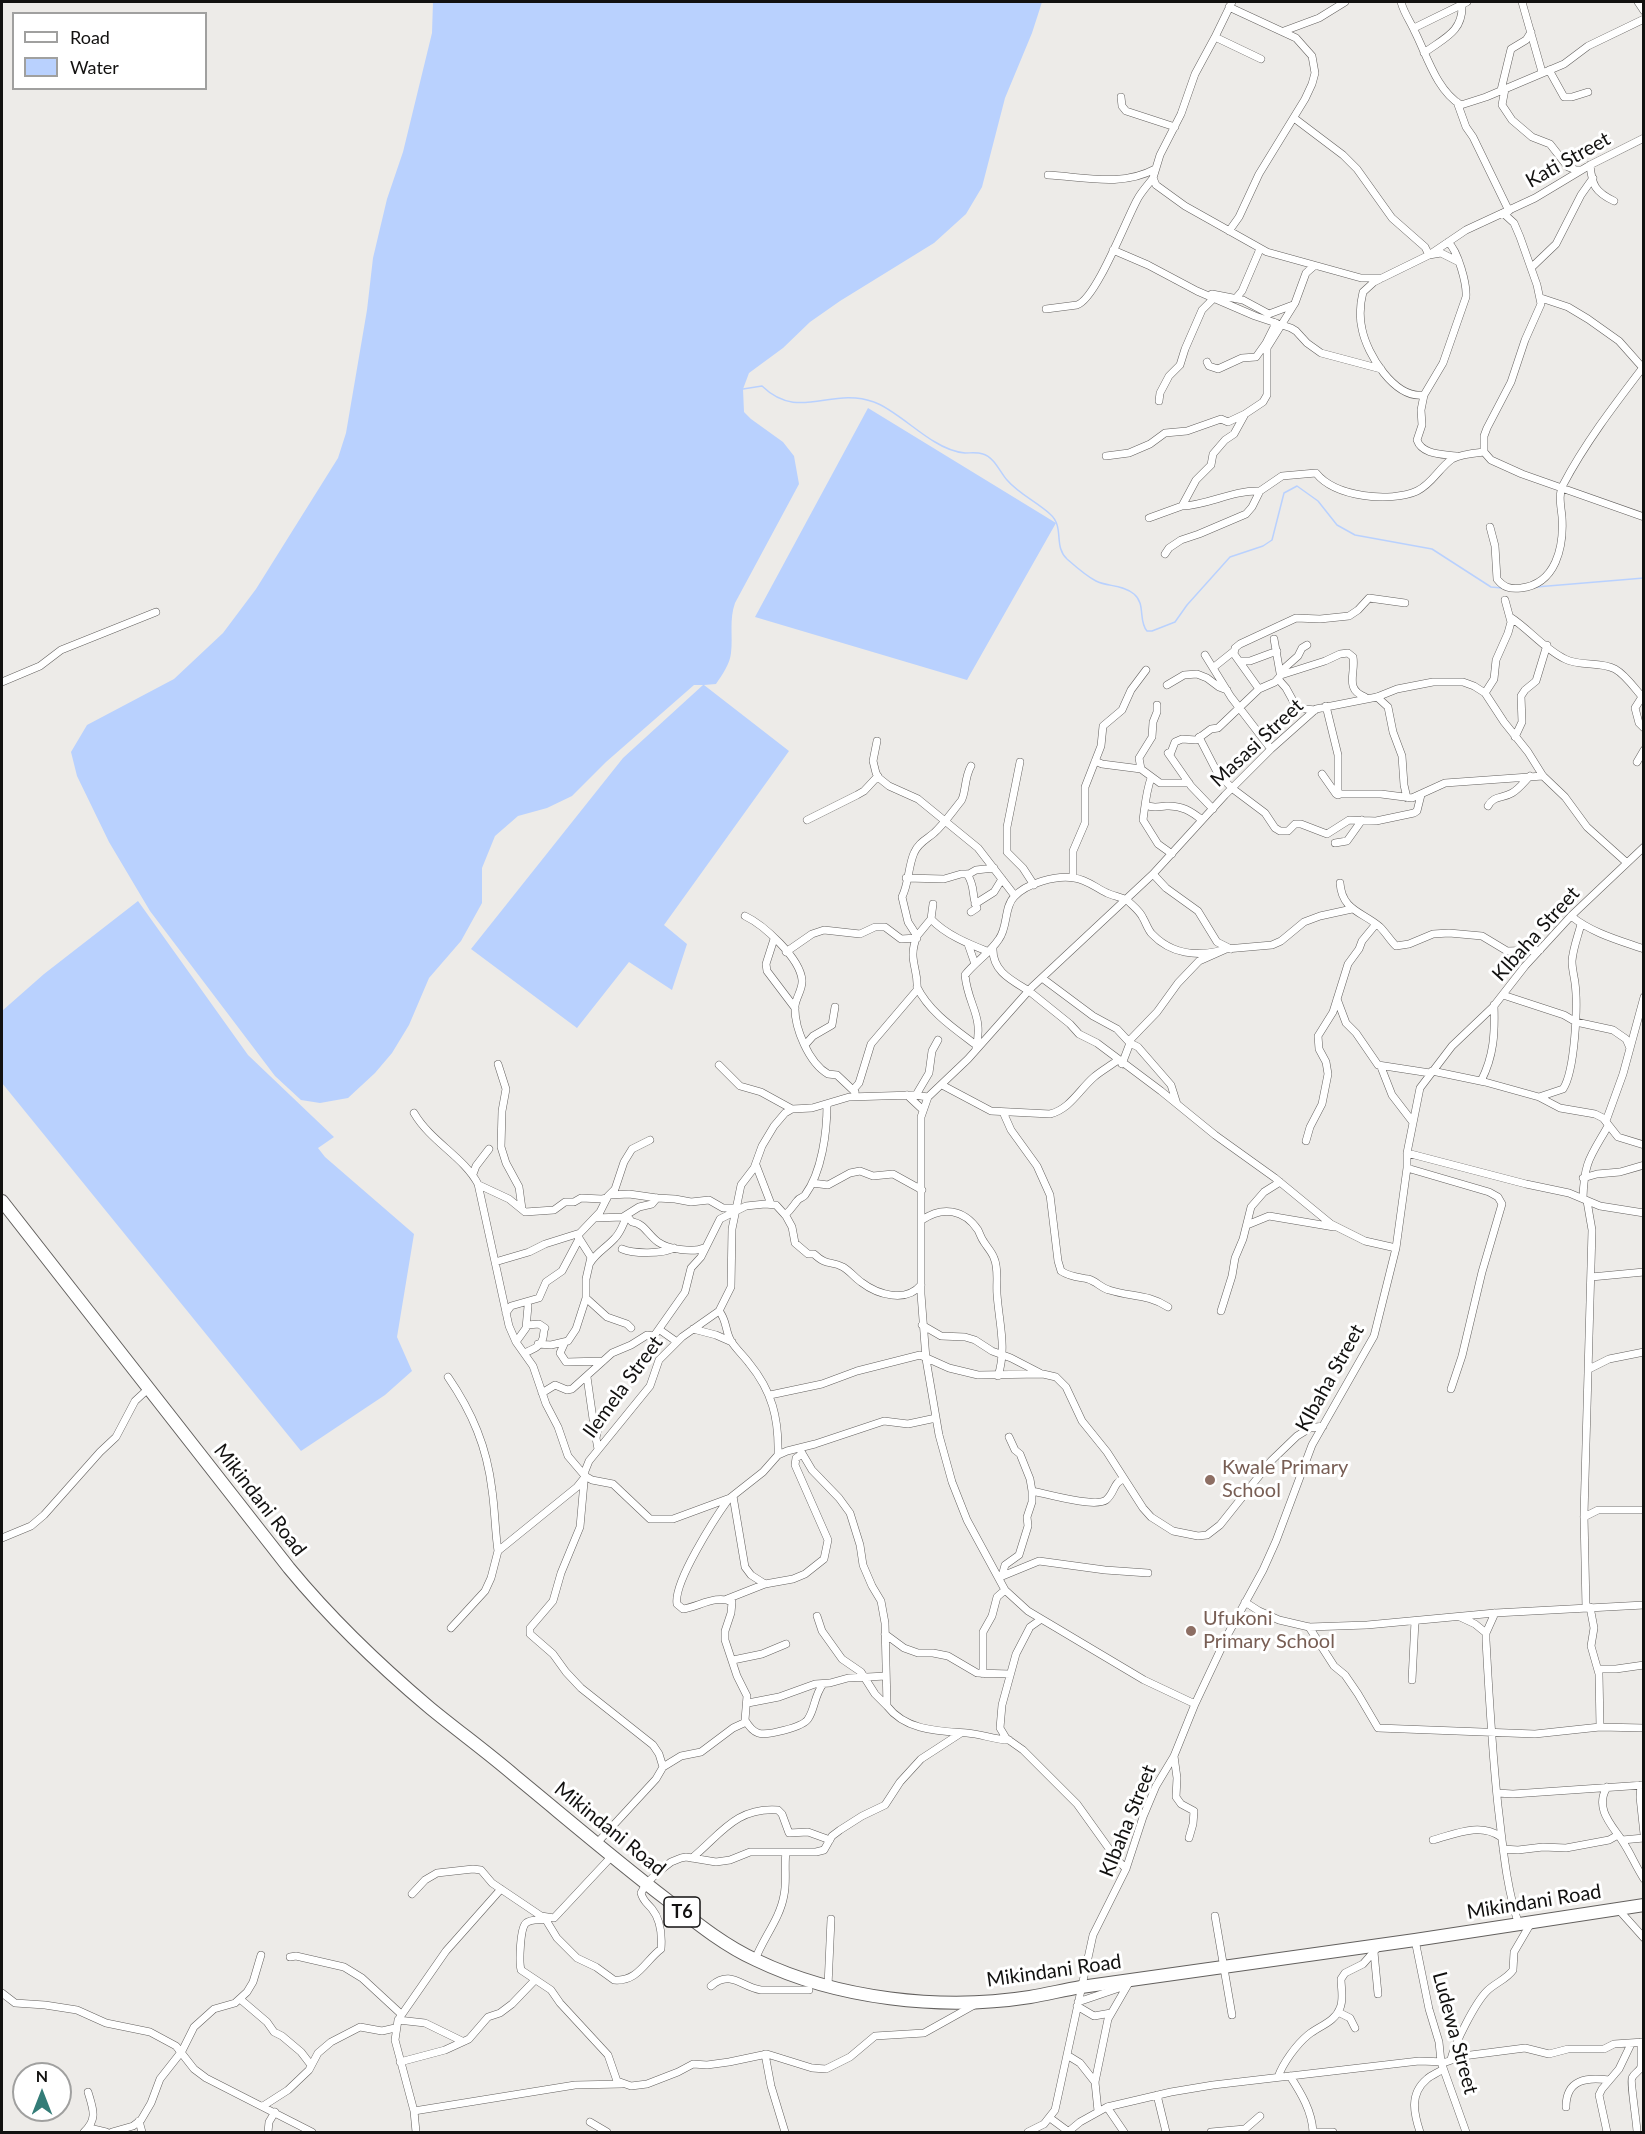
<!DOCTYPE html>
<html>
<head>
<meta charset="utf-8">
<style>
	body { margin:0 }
	#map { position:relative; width:1645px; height:2134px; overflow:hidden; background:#edebe8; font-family:Lato,sans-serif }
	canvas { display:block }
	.frame { position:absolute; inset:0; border:3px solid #121110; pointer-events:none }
	.legend { position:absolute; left:12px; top:12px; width:195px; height:78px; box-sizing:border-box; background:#fff; border:2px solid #a0a09f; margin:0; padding:8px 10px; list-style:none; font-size:18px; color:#121110 }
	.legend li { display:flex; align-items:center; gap:12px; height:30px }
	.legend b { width:30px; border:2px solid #a0a09f }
	.north { position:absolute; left:12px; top:2062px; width:60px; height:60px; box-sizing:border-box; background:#fff; border:2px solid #a0a09f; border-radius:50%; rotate:0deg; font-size:16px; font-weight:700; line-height:24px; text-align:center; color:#121110 }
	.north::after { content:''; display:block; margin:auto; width:21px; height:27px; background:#337c77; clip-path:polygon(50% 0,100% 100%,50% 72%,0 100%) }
</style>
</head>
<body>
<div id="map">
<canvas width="1645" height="2134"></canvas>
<div class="frame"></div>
<ul class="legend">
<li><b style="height:8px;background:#fff"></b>Road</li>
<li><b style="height:16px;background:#b9d1fe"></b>Water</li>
</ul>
<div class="north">N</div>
</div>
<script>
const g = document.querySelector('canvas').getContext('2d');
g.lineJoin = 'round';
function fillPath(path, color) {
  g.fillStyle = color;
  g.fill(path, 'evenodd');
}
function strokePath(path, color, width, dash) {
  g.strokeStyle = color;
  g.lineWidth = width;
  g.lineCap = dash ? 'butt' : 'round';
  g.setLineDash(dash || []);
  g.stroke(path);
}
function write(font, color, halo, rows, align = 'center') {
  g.font = font + ' Lato,sans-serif';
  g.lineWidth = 6;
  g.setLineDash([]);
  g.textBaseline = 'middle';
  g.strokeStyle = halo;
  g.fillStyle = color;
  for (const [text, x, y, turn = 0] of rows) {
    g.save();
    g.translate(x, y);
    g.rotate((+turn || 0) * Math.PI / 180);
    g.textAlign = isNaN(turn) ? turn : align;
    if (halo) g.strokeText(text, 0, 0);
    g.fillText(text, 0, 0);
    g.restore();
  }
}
fillPath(new Path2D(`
	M433,2H1042L1032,33L1005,98L982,187L966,214L934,243L840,301L810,322L783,348L749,373L743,389L744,412L751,419L783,442L794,456L799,484L735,603C729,620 733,636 731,653C730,664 722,675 716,684L704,685L789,751L664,925L687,944L672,990L629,962L577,1028L471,949L623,758L703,685H694L606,762L572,796L547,808L518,816L495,836L482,868V903L461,941L429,978L409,1025L392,1053L375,1073L348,1098L320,1103L301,1100L275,1076L150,911L109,842L77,776L71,752L87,725L174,679L223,633L256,589L338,458L346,433L367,310L373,258L387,199L403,152L432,33Z
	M868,408L1056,523L967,680L755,617Z
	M138,901L248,1055L334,1137L318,1148L325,1157L414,1234L397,1337L412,1371L385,1395L301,1451L2,1083V1011L44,974Z`), '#b9d1fe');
strokePath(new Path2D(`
	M743,389L762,386C799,422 831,386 874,402C892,408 917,432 935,442C943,447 955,452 965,453C971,453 977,452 983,454C994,457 1000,472 1007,480C1019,494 1037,502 1050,514C1065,527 1053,546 1067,559C1075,566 1086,576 1096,581C1108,587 1121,584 1134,594C1146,604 1138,621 1147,631H1152L1175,622L1187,605L1230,557L1263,546L1272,540L1284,493L1297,486L1318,501L1337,525L1355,535L1432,549L1491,587L1502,588
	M1536,587L1644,578`), '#b9d1fe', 1.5);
const minor = new Path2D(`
	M1232,2L1215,37L1195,74L1181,114L1160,155L1153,178L1156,185L1185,206L1267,252L1361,278H1382L1429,255L1466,230L1535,198L1590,165L1644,138
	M1401,2C1404,13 1410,21 1415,32C1427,56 1437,91 1461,105L1486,97L1564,64L1588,46L1644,19
	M1522,2L1542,72
	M1638,2L1644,11
	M1229,7L1296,38L1312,56L1315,73L1312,84L1305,99L1259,174L1239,217L1229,231
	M1414,28L1467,2
	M1284,31L1319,18L1345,2
	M1215,37L1261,59
	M1424,53C1444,38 1463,32 1462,5
	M1549,70L1564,97H1572L1588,92
	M1505,89L1502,105L1512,120L1532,137L1550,144L1568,167L1576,170H1580
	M1501,90L1511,49L1526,40L1531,32
	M1121,97L1122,106L1126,111L1175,127
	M1457,102L1466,127L1473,137L1509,211
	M1294,118L1343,155L1357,169L1392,218L1425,247L1429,255L1441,253L1457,261
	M1590,165C1592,185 1595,192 1614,201
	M1048,175C1084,177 1122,187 1155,169
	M1503,213L1514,223L1520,237L1537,285L1541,304L1525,340L1511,382L1487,428L1484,436V452L1491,460L1522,474L1644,517
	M1448,242C1458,251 1467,284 1466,297L1443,363L1424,395L1421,410L1422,425L1417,440C1422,455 1443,454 1456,456
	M1113,250L1148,265L1197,291L1255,316L1291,328L1296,331L1307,343L1321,353L1381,369
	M1532,267L1556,244L1581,195L1593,178
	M1380,279L1374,282L1363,292C1360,304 1359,316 1362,329C1367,354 1394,399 1424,395
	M1212,294L1243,300L1269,314L1293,305
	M1236,298L1242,291L1260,249
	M1541,298L1568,307L1588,319L1619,341L1643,368
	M1046,309L1077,305C1096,299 1126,220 1137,200C1141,192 1148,185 1153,178
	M1207,362L1209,366L1218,369L1242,358L1256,357L1266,343L1276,323
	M1159,401L1160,393L1169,376L1180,365L1185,349L1202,310L1215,297
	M1106,456L1129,453L1150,444L1165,433L1187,431L1221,419L1228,422L1245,414
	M1182,506C1209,505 1232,490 1260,491
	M1149,518L1182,506L1196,480L1211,465L1213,454L1225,440L1234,434L1245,414L1263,402L1267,395V348L1295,303L1306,273L1314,266
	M1490,527L1495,546L1497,579C1504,588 1510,589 1521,588C1556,584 1564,547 1562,517C1561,506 1558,495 1563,485C1585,443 1615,404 1644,366
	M1165,554L1169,548L1181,540L1199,534L1246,514L1252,507L1260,491L1282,476L1316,473C1335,497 1390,503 1417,491C1432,484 1439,468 1452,459C1461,454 1474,453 1484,452
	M1510,617C1529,629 1544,649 1565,659C1581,667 1600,661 1615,669C1626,675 1635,689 1644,699
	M1274,639L1280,673
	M1205,655L1231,697L1271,749
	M1240,661H1250L1277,651
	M1214,667L1234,651
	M1280,672L1298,656L1302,648L1307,645
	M1278,679L1286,688L1297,708L1315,710
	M2,682L40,666L61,650L156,612
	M1167,685L1184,675L1197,674L1207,678L1219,687L1227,690
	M1259,689L1234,654L1235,648L1240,644L1296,618L1320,619L1349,616L1358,610L1369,598L1405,603
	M1485,693L1494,679L1496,660L1508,633L1511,622L1505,600
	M1377,697L1388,707L1393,732L1402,756L1404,785L1407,798
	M1642,697L1635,708L1639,723L1644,728
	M1326,706L1338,755V795
	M1199,737L1218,774L1233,789L1265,813L1275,828L1280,831H1288L1295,824H1301L1327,834L1349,820L1376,821L1414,813L1417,811L1421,795
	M1515,737L1522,722L1521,696L1525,690L1536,681L1547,645
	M877,741L873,761L876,773L879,778L889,786L918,799L978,848L1015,896
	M1168,753L1191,786L1213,809
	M1170,755L1175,742L1182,739L1196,740L1211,729L1218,728L1259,689L1275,682L1281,675L1325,661L1340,654L1348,653L1353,657C1356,673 1344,689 1365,697
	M1095,761L1102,764L1141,769L1160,783H1189
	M1020,762L1007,827V852L1023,868L1034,885
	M1637,762L1644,750
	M1141,769L1139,758L1152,737L1153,722L1157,712V705
	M1322,774L1336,794H1381L1412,798L1445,783L1543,776
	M1151,778C1146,792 1145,806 1143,820L1158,844L1172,854
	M1146,805C1153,808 1158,807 1166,806C1181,805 1191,811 1202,820
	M1488,806C1494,795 1502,799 1512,793C1519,789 1524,782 1530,776
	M807,820L857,795L864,791L878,776
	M1335,843L1347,841L1362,820
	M967,874C976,887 971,895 977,908L971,912
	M1153,874L1166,888L1198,911L1217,942L1231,949
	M1073,877V851L1085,823V787L1101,746L1103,726L1122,710L1131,690L1146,670
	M906,878L944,879L961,874H969L976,870L994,868
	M1340,883C1342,911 1363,912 1380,927C1386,933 1390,940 1396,946L1409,944L1433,934L1449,933L1482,936L1507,951L1540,950
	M975,904L994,892L1002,879
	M745,916C764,925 800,958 802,980C803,989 796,997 795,1006C794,1028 809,1063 828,1074L837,1075L855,1092
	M1571,916C1592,933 1618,940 1644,949
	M931,919C946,935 969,944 989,952
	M917,936L931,919L933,904
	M774,939L766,964L767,971L795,1008
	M968,944L975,964
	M993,948C992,971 1011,980 1029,991
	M786,952L812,934L824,930L860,934L875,927H885L901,939L917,938
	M1042,978L1093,1016L1117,1029L1130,1043L1138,1047L1171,1085L1177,1104
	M917,987C929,1012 955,1029 976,1045
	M1029,991L1070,1024L1079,1034L1097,1043L1161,1091L1215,1135L1275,1178L1331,1224L1365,1241L1396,1248
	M1503,995L1564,1015L1576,1022L1613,1030L1626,1039L1630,1048
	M1337,999L1346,1023L1356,1033L1378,1065L1430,1073
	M1129,1041L1157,1012L1178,983L1199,961L1226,949L1272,945L1281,941L1304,922L1320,916L1352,909
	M805,1045L813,1036L832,1025L835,1007
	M976,1048C984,1015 968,1006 965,975C975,962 990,953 999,939C1008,927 1004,907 1014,897C1026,883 1057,875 1074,878C1086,879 1096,888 1107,893C1113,896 1123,897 1128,901C1133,906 1140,911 1143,918C1146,923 1148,930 1152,934C1171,954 1197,957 1223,950
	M498,1064L506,1089L502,1111L501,1147L506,1163L519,1187L522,1209
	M1122,1064L1130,1043
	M719,1065L740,1086L761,1092L792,1109
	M1381,1067L1392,1095L1412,1121
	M1432,1071L1485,1082L1539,1097L1560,1108L1595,1114L1603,1118L1618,1137L1644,1145
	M1481,1081C1494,1056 1495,1033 1494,1005
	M942,1085L991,1111L1050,1114C1070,1109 1079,1090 1094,1077C1101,1071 1110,1066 1118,1060
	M853,1090L859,1083L871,1044L917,990C919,968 907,961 917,936L908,922L902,897C909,883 908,867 914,853C918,843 927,839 934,833C944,824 952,812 961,801C966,794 964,778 971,766
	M907,1095L923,1110
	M916,1095L929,1073L932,1051L938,1040
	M1539,1097L1563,1089C1575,1071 1578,1005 1575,983C1574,975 1572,969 1572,961C1573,948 1578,936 1581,924
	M1003,1112L1011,1130L1037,1166L1050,1195L1058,1261L1061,1271C1070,1277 1078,1277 1088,1279C1096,1281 1101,1288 1109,1290C1131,1297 1148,1294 1168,1307
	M414,1113C431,1142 464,1157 478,1184L509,1326L516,1342L533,1366L546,1404L558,1427L568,1456L585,1476L592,1480L613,1484L650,1519H673L730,1498L763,1472L778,1455L787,1451L815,1444L884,1421L908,1424L936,1418
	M1606,1121L1623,1074L1644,997
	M1306,1141L1310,1127L1322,1104L1328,1074L1326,1062L1319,1049L1318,1036L1333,1012L1348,964L1359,949L1362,941L1376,924
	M1407,1153L1526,1184L1569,1193L1600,1206L1644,1213
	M756,1165L771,1204
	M1407,1168L1489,1192L1498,1197L1502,1204L1482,1272L1462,1356L1451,1389
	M473,1174L476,1166L489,1149
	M1583,1178L1597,1174L1620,1172L1644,1165
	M812,1183L828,1185L850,1173L860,1171L873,1176L893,1174L922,1190
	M479,1185L509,1199L525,1212L554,1210L565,1202H574L581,1198L602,1199L607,1198
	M610,1195L629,1194L657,1198L675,1199L691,1202L709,1200L723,1208H736
	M1583,1198C1584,1161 1591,1156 1608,1126
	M785,1215C791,1210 793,1206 797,1201C800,1197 803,1198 805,1195C822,1172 827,1132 827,1104
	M595,1218L623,1217L639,1207L652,1204L657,1198
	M922,1220C942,1206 964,1209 978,1230C980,1234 981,1238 984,1242C987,1247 992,1252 994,1258C999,1269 996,1283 997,1294C999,1323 1007,1348 998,1376
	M1247,1225L1269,1216L1334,1227
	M577,1235L591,1257L586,1279V1298L607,1317L627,1324L631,1328
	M622,1249C634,1254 662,1254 674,1248
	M495,1262L529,1252L545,1244L580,1233L600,1212L608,1196L615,1189L624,1162L632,1149L650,1140
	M590,1263C597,1252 606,1248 615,1238C621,1232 623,1224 627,1216L632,1222C644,1223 648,1235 658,1242C668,1249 693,1253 704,1248
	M1591,1277L1644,1272
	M719,1311C727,1320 725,1331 731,1341C736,1349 743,1355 749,1363C772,1391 779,1418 778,1455
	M1221,1311L1232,1276L1235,1258L1243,1239L1251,1207L1264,1192L1280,1182
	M506,1313L511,1306L539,1298L546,1282L562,1271L579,1239
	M922,1325L941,1336L965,1337L975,1340L992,1351L1011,1358L1040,1373
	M693,1329L716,1335L732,1342
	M660,1330L677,1342
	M516,1342L526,1328L528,1306
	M565,1342L560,1353L566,1362L603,1361
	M538,1344L551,1345L568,1341L576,1329L586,1298
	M524,1353C531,1350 541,1347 543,1338C544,1335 543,1331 545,1328L539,1324L527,1325
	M1589,1369L1609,1359L1644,1352
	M448,1377C472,1412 487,1447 492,1490C495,1510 495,1531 498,1551
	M587,1377L593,1419L598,1428L596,1438L598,1449
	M542,1393L555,1385L567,1390L572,1389L612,1353L631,1345L647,1335L654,1336L685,1292L691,1268L701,1257L720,1219L746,1206L765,1204L776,1205L786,1216L792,1227L795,1243L808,1254H814C828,1267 830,1260 843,1267C850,1271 855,1278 861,1282C878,1295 906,1303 921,1285
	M770,1395L822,1384L857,1371L920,1355L949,1368L978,1375L1043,1374L1056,1377L1066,1387L1082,1421L1107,1452L1143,1508L1151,1517L1173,1531L1198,1536L1207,1535L1220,1525L1271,1461L1297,1436L1310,1428L1323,1426
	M799,1448L812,1470L839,1498L850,1513L860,1545L863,1565L872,1586L881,1601L885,1623L887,1706C906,1731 939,1731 967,1733C982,1734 994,1740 1009,1740
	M1032,1491C1047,1494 1095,1508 1106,1500C1115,1493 1113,1482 1124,1479
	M733,1496L745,1567L751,1575L765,1584
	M728,1500C715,1518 673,1583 677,1604L683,1609C698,1607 717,1594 732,1602L731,1613L725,1631V1640L737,1676L747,1696L745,1720C748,1725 752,1731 758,1733C767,1736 803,1727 808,1719C815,1709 814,1696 823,1684
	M1584,1517L1598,1510H1644
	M2,1538L31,1526L44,1515L100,1452L116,1437L135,1401L148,1389
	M1002,1576L1005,1565L1019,1555L1028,1526L1027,1517L1032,1502V1491L1030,1479L1020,1454L1015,1450L1009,1437
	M1000,1577L1039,1561L1105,1570L1148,1573
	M727,1599L765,1584L793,1579L805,1574L824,1559L828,1540L795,1465L796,1458L802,1454
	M1245,1602L1259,1611L1279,1620L1309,1627L1367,1625L1495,1613L1644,1605
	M1590,1607L1594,1628L1591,1646L1599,1674L1600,1727
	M1586,1608L1584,1515L1592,1230L1587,1201
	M1495,1613L1486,1633V1640C1489,1696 1492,1751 1498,1806C1503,1846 1506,1887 1519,1925
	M817,1616L822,1631L842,1659L861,1672L875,1694L887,1706
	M1460,1617L1475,1624L1486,1633
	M1040,1620L1030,1627L1016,1654L1002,1705L1000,1728L1006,1738L1023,1750L1077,1804L1115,1857L1126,1869
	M1309,1627L1334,1666L1345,1675L1358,1694L1378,1728L1535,1734L1600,1727L1644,1728
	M451,1628L485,1591L491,1578L498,1551L577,1487L585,1477
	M885,1634L904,1648L918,1653H933L948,1656L977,1673L1010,1674
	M733,1660L762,1654L786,1644
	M1598,1669H1616L1644,1665
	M983,1674V1632L992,1616L997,1597L1005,1590
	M1412,1680L1415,1621
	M748,1703L779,1697L815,1684L830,1683L848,1678L886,1676
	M1195,1704L1144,1680L1028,1611L1005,1590L967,1520L952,1482L939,1435L926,1359L921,1294V1117L928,1097L968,1059L1032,987L1153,874L1225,795L1271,749L1316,709L1377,697L1397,689L1433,682H1463L1474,686L1485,693L1504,722L1528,752L1543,776L1565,797L1587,827L1626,862
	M1174,1756L1177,1778L1176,1797L1181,1804L1194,1811L1193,1824L1189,1838
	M663,1767L681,1756L701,1752L733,1728L746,1722
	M1641,1785L1640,1797L1644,1834
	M1607,1787C1594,1809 1612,1825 1623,1842C1631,1854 1636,1867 1644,1879
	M1497,1793L1513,1794L1644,1785
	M1433,1840C1455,1834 1480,1822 1501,1837
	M1622,1840L1644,1838
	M597,1843L656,1779L663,1767L659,1754L653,1745L581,1688L566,1672L553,1654L530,1634V1628L553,1601L561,1573L580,1527L585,1471L589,1461L650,1386L659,1360L682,1337L719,1311L731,1287L732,1229L741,1185L754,1168L762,1146L774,1126L785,1113L792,1109L812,1108L849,1097L914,1095L928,1097
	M1503,1849L1518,1850L1543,1847L1566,1848L1609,1840L1618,1835
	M692,1858C721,1834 736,1807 778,1810L782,1814L789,1833L808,1832L830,1840
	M412,1894L425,1880L437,1873L473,1869L481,1870L492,1883L541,1916L554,1918L612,1856
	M1618,1909L1644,1938
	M1215,1916L1232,2015
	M549,1918C542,1921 531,1918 526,1923C520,1928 519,1962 521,1970L551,1990L560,2003L608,2055L617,2081L631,2086L647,2084L678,2072L693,2064L707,2065L729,2062L767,2054L812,2068L826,2069L850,2057L875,2036L924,2033L976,2004
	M546,1920L557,1938L577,1958L596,1967L614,1980C638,1982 645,1961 661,1949C662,1936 661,1920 652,1909C647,1903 643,1901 641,1893L646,1884L658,1872L671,1862L681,1858L686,1857L716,1862L730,1860L750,1852H816L824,1850L832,1836L840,1830L862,1816L885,1805L900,1782L921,1759L961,1733
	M1415,1940L1429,2009L1439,2042L1441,2062L1466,2132
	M1374,1952L1378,1994
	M290,1957L296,1956L344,1967L362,1978L401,2014
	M755,1960C763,1938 780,1919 784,1895C787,1881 784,1866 786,1852
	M711,1986C731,1969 741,1987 761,1990H809
	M828,1986L831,1919
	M2,1993L15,2003L45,2005L77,2010L106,2023L150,2032L176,2046L194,2069L206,2078L312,2132
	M240,1999L267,2022L274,2032L282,2036L301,2052L311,2065
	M1078,2002L1125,1986
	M1077,2006L1094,2016L1111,2013
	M1338,2012L1350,2018L1355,2028
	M398,2020L425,2023L462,2041
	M765,2054L771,2086L785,2132
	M1067,2055L1080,2063L1095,2082
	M1451,2059C1455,2043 1475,2003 1487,1991C1495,1983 1507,1979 1513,1970L1514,1952L1531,1923
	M400,2062L445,2050L469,2039L488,2017L500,2013L512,2004L535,1980
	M1290,2076C1301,2093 1312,2111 1313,2132
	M1278,2077C1283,2063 1296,2045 1308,2035C1319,2026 1335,2022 1340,2008C1344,1999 1341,1988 1341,1979L1345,1973L1363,1964L1378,1947
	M1157,2095L1166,2132
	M263,2106L288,2090L309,2070L318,2053L331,2042L360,2027L382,2031L395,2028
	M1107,2107L1124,2132
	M1566,2107C1566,2079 1587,2077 1609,2080
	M414,2111L575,2085L622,2084
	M1098,2111L1095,2082L1108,2019L1130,1981
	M1050,2118L1069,2132
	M139,2121L142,2132
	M590,2122L607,2132
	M89,2128L106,2132
	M84,2132C98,2119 93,2109 88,2092
	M112,2132L133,2126L141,2120L151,2103L160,2079L182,2051L194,2027L214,2009L235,2003L247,1992L253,1982L261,1955
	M268,2132L269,2122L275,2112
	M416,2132L414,2111L395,2040L398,2020L446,1951L501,1889
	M1028,2132L1044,2124L1055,2110L1093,1935L1126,1869L1143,1817L1156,1786L1174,1756L1195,1704L1228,1634L1263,1570L1276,1541L1312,1445L1374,1336L1396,1248L1407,1168V1153L1420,1088L1452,1046L1493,1007L1525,966L1571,916L1644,847
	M1068,2132L1080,2122L1107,2107L1171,2092L1213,2085L1419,2061L1446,2062L1463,2056L1525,2048L1549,2054L1568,2049H1604L1614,2044L1644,2042
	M1211,2132L1245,2129L1260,2116
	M1313,2132H1333
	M1420,2132C1414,2114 1409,2094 1427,2079C1431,2075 1438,2073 1443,2069
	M1607,2132L1599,2095L1602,2089L1619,2069L1631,2044
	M1637,2132C1637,2124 1630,2081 1632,2078C1634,2073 1639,2072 1641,2067V2042`);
const trunk = new Path2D(`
	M2,1201L289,1568C331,1619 379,1665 430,1708C458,1731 487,1752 515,1776C565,1817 614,1859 666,1899C694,1921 723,1945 756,1960C837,1999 941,2011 1030,1997C1047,1994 1064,1990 1081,1987L1415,1940L1644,1905`);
strokePath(minor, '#63605e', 8);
strokePath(trunk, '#63605e', 14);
strokePath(minor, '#fff', 7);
strokePath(trunk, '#fff', 12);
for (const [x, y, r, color] of [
	[1210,1480,6,"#8d6e63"],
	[1191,1631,6,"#8d6e63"]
]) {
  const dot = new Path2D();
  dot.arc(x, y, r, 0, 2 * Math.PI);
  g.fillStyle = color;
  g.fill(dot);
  strokePath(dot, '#fff', 2);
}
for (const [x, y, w] of [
	[682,1912,36]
]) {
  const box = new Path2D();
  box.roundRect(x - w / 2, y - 15, w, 30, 4.5);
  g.fillStyle = '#fff';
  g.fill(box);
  strokePath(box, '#121110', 1.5);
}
write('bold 18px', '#121110', null, [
	["T6",682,1912]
]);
write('20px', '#121110', '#fff', [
	["Kati Street",1568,160,-29],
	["Masasi Street",1257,743,-43],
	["KIbaha Street",1536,934,-48],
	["KIbaha Street",1330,1378,-61],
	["Ilemela Street",623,1387,-54],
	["Mikindani Road",260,1500,52],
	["KIbaha Street",1128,1821,-68],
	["Mikindani Road",610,1829,39],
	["Mikindani Road",1534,1902,-9],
	["Mikindani Road",1054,1971,-8],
	["Ludewa Street",1455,2033,75]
]);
write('20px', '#785e54', '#fff', [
	["Kwale Primary",1222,1468],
	["School",1222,1491],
	["Ufukoni",1203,1619],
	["Primary School",1203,1642]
], 'left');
</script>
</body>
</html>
